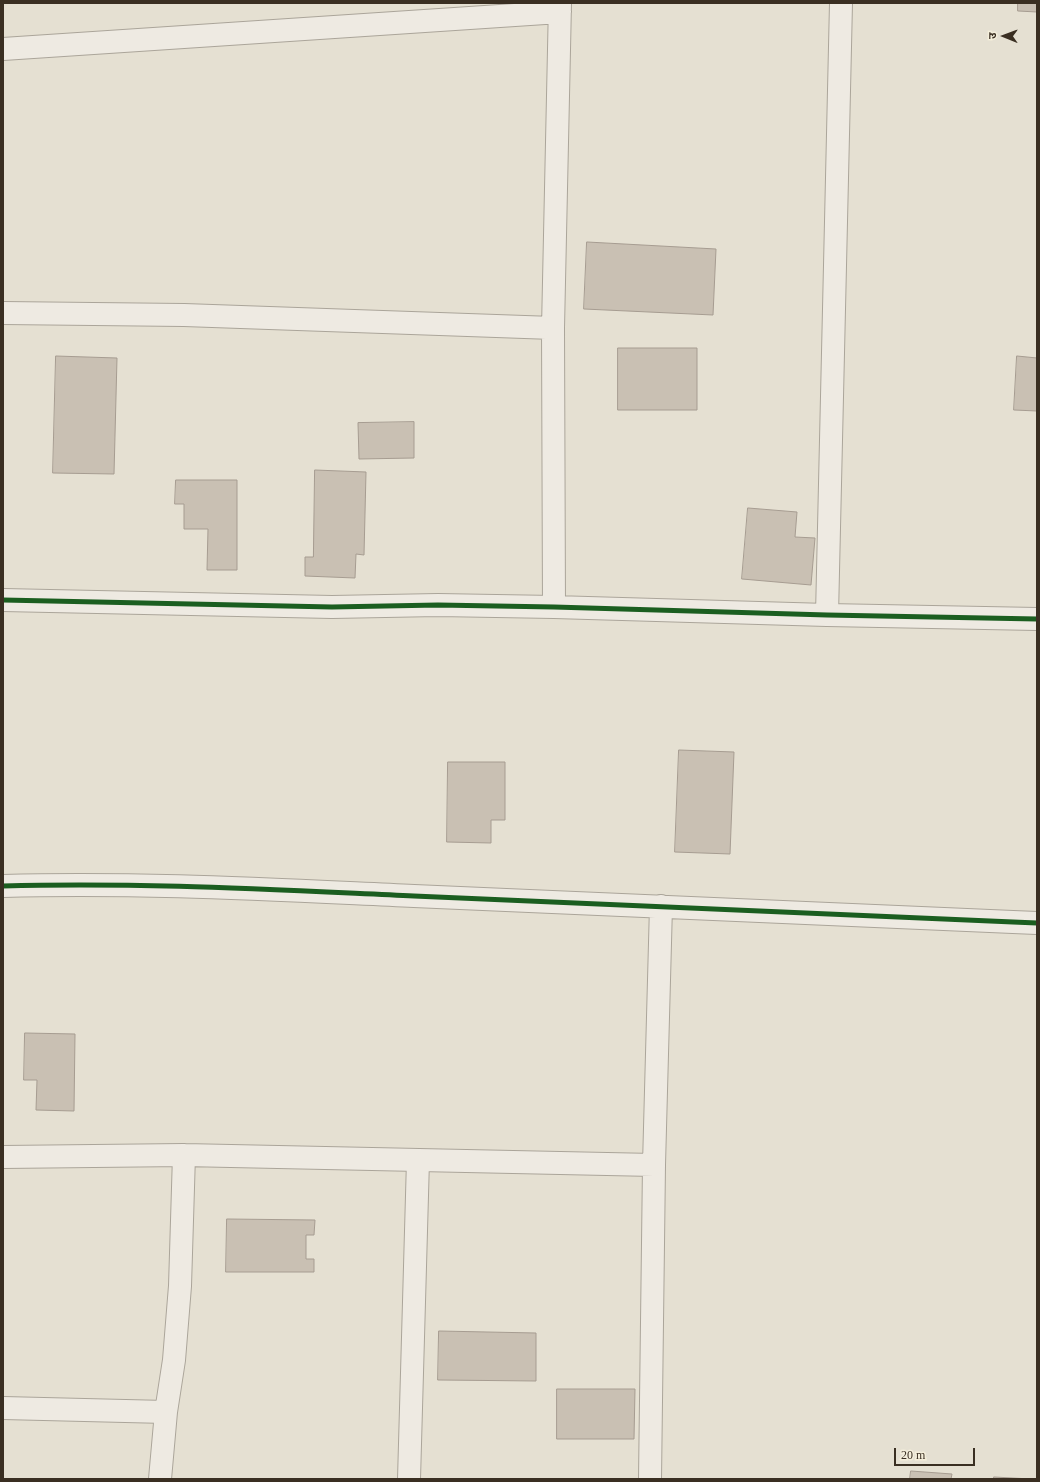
<!DOCTYPE html>
<html>
<head>
<meta charset="utf-8">
<style>
	body { margin:0 }
	#map { position:relative; width:1040px; height:1482px; overflow:hidden; background:#e5e0d2; font-family:"Times New Roman","Noto Sans Devanagari",serif }
	canvas { display:block }
	.frame { position:absolute; inset:0; border:4px solid #3a2f22; pointer-events:none }
	.north { position:absolute; left:984px; top:16px; width:40px; height:40px; -webkit-text-stroke:3px #f4eeda; paint-order:stroke; rotate:271deg; font-size:11px; font-weight:700; line-height:16px; text-align:center; color:#3a2f22 }
	.north::after { content:''; display:block; margin:auto; width:14px; height:18px; background:#3a2f22; clip-path:polygon(50% 0,100% 100%,50% 72%,0 100%) }
	.scale { position:absolute; left:894px; top:1448px; width:81px; height:18px; box-sizing:border-box; border:2px solid #3a2f22; border-top:0; padding-left:5px; font-size:12px; line-height:14px; white-space:nowrap; color:#3a2f22; -webkit-text-stroke:3px #f4eeda; paint-order:stroke }
</style>
</head>
<body>
<div id="map">
<canvas width="1040" height="1482"></canvas>
<div class="frame"></div>
<div class="north">उ</div>
<div class="scale">20 m</div>
</div>
<script>
const g = document.querySelector('canvas').getContext('2d');
g.lineJoin = 'round';
function fillPath(path, color) {
  g.fillStyle = color;
  g.fill(path, 'evenodd');
}
function strokePath(path, color, width, dash) {
  g.strokeStyle = color;
  g.lineWidth = width;
  g.lineCap = dash ? 'butt' : 'round';
  g.setLineDash(dash || []);
  g.stroke(path);
}
const building = new Path2D(`
	M1018,3H1037V12L1018,11Z
	M587,242L716,249L713,315L584,309Z
	M618,348H697V410H618Z
	M56,356L117,358L114,474L53,473Z
	M1017,356L1037,358V411L1014,410Z
	M414,422V458L359,459L358,423Z
	M315,470L366,472L364,555L356,554L355,578L305,576V557H313Z
	M176,480H237V570H207L208,529H184V504H175Z
	M748,508L797,512L795,537L815,538L811,585L742,579Z
	M679,750L734,752L730,854L675,852Z
	M448,762H505V820H491V843L447,842Z
	M25,1033L75,1034L74,1111L36,1110L37,1080H24Z
	M227,1219L315,1220L314,1235H306V1259H314V1272H226Z
	M439,1331L536,1333V1381L438,1380Z
	M557,1389H635L634,1439H557Z
	M911,1471L952,1474L951,1479H910Z
	M994,1477L1031,1479H994Z`);
fillPath(building, '#c9c0b3');
strokePath(building, '#a69c91', 1);
const minor = new Path2D(`
	M3,49L560,12
	M3,313L184,315L553,328
	M3,600L332,607L438,605L554,607L827,615L1037,619
	M554,607L553,328L560,3
	M827,615L841,3
	M3,886C140,882 277,890 414,896C621,904 829,914 1037,923
	M3,1157L184,1155L654,1165
	M3,1408L166,1412
	M160,1479L166,1412L174,1360L180,1286L184,1155
	M409,1479L418,1160
	M650,1479L654,1165L661,906`);
strokePath(minor, '#aba59a', 24);
strokePath(minor, '#eeeae2', 22);
strokePath(new Path2D(`
	M3,600L332,607L438,605L554,607L827,615L1037,619
	M3,886C140,882 277,890 414,896C621,904 829,914 1037,923`), '#1b5e20', 5);
</script>
</body>
</html>
